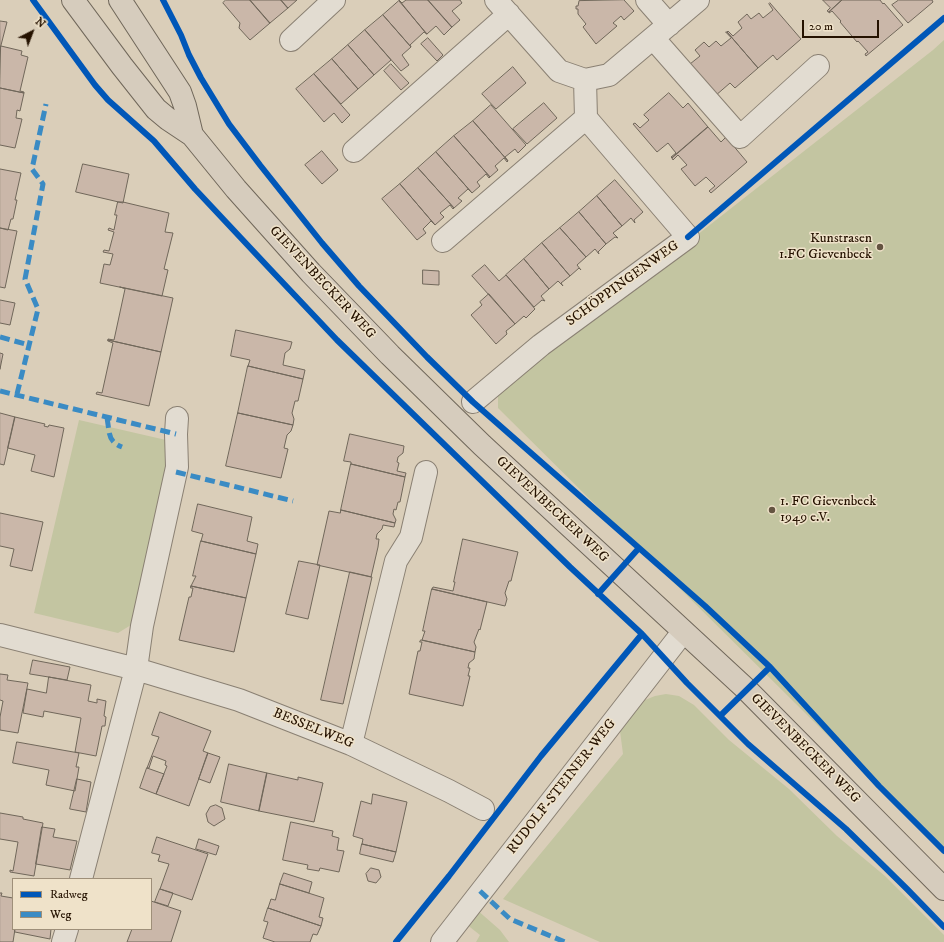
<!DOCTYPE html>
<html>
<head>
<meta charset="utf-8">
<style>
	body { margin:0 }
	#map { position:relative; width:944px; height:942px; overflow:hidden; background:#daceb9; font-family:"IM FELL DW Pica",serif }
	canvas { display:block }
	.legend { position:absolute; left:12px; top:878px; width:140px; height:52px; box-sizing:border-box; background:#efe2c9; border:1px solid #9e8f79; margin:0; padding:5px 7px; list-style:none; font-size:12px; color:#251200 }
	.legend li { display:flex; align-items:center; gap:8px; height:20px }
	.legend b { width:20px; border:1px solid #9e8f79 }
	.north { position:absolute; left:12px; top:12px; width:40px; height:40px; -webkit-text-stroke:3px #efe2c9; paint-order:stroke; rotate:42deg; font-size:11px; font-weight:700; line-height:16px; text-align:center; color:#251200 }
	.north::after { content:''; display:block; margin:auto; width:14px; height:18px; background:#251200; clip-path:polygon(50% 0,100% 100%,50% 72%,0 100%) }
	.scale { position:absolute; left:802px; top:20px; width:77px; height:18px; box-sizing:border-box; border:2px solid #251200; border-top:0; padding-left:5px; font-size:12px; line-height:14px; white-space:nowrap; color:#251200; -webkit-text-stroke:3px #efe2c9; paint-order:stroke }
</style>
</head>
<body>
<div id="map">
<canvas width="944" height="942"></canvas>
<ul class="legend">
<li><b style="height:5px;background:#0057b8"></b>Radweg</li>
<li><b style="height:5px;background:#3a8bc4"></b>Weg</li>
</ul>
<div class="north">N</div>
<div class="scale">20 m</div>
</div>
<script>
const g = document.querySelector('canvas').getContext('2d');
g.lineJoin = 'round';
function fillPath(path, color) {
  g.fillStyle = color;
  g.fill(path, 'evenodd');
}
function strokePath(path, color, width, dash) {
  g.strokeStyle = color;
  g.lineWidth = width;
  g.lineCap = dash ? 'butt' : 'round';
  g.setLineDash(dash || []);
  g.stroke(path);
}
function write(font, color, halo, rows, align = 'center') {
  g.font = font + ' "IM FELL DW Pica",serif';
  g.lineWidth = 3;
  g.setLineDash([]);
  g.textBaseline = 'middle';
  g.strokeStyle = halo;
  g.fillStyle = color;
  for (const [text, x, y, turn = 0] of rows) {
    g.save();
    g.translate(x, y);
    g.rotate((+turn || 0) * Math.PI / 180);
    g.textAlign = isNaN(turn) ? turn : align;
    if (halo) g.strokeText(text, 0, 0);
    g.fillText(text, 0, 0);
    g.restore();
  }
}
fillPath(new Path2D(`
	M944,40V851L498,408V391L933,50Z
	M79,420L166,440L171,447L131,625L118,633L34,613Z
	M666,694L679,696L694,705L729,740L789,789L837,836L885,876L944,935V942H600L503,899L623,754L620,731L645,700L655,696Z
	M476,909L500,930L509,942H476L480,935L466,924Z`), '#c3c5a1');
const building = new Path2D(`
	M226,0H250L270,23L250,40L239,28L240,23L223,3Z
	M250,0H281L288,8L270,23Z
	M281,0H297L288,8Z
	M399,0L402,3L406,0H428L452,27L444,35L436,26L427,34Z
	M428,0H460L462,3L452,11L460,20L452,27Z
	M624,0L634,11L624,20L621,16L613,23L617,26L596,44L583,27L586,24L578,14V9H576V6H578L579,1Z
	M823,0H842L829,12L827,11L830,8Z
	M842,0H880L883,4L884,3L903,25L866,56L865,54L868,52L858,41L857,42L840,22L841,21L832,11L829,13V12Z
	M899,0H932L933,2L908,23L892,5Z
	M399,1L427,34L424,32L410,45L411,47L383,15Z
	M770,3L801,39L777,60L773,55L758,68L727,32L728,31L733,36L742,28L738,22L747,14L751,19L759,13L763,18L773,10L769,4Z
	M383,15L411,47L402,55L409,65L401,71L365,30Z
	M0,21L7,22L0,49Z
	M365,30L391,60L374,75L348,45Z
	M726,32H727L758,68L735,88L730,83L715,96L690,64L700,56L695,50L704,42L709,47L716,41L721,46L731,38Z
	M428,38L443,55L437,61L421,44Z
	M348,45L374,75L358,89L332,59Z
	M1,46L22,51L21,55L28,57L20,91L24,92V93L0,88Z
	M332,59L358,89L341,104L314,74Z
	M391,64L409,83L401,90L384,71Z
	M513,67L526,83L496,109L482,94Z
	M314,74L350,115L342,123L334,113L324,122L296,89Z
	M0,88L24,93L20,111L17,110L16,118L22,119L15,148L0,145Z
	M669,93L683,108L688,103L708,127L672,158L671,157L676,153L668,143L657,152L633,124L635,123L640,128L649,120L644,115Z
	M544,103L557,118L527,144L513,129Z
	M491,105L526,145L518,153L515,149L505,157L508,161L473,121Z
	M473,121L508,161L507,162L504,158L495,166L498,170L490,177L454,136Z
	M708,127L721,142L726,137L747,162L711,193L709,191L715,186L706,177L695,186L681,169L687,165L678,155L673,160L672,158Z
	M454,136L490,177L489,178L486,174L477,182L480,186L472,193L436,152Z
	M322,151L338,170L322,184L305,165Z
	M436,152L472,193L468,189L458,198L462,201L454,208L418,168Z
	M83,164L129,174L123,203L76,192Z
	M418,168L454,208L453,209L450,205L440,213L444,217L435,225L400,184Z
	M0,169L21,173L15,200H17L13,219H11L8,230L0,228Z
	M615,180L643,212L634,220L635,223L631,218L622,226L597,196Z
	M400,184L435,225L431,221L423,229L426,233L417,240L382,199Z
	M597,196L622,226L613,233L618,238L615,237L606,244L579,212Z
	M118,202H123L169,213L165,232L173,233L164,269L168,270L162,296L100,283L104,264L110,265L113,254L103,252L104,250L109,251L114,232L108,230L109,228L114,230L117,215H115Z
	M579,212L606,244L598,252L599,254L595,249L586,257L560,228Z
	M0,228L17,231L5,288L0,287Z
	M560,228L586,257L577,265L581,270L579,268L570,276L542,243Z
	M542,243L570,276L561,283L563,286L558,281L549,289L524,259Z
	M524,259L549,289L541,296L545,301L542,300L534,307L506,275Z
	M485,265L499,281L506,275L535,309L526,318L524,316L515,324L472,276Z
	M423,270L439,271V285L423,284Z
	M120,287L173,298L161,352L108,340V339L114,340L125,289Z
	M489,294L515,324L506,331L507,334L496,344L471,315L482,305L480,302Z
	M0,300L15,303L10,325L0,323Z
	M236,330L292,342L290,349L285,353L283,365L305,370L303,379L248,366L250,360L231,356Z
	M108,340L161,352L149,406L96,394L97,392L102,393L113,343L108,341Z
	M0,353L3,354L0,369Z
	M248,366L303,379L298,401H295L292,413L294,419L293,425L238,413Z
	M0,413L15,417L4,465L0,464Z
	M238,413L293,425L291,431L287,435L284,448L288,449L281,478L226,466Z
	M15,417L45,424L44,426L48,427L49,425L64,428L54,477L31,471L35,455L8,448Z
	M350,434L404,446L403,453L398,457L397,462L399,463L397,471L406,473L405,477L351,464V462L344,461Z
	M351,464L405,477L400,502H398L396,510L394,509L393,514L396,520L395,523L341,510Z
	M198,504L252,517L247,541L258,544L256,554L201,541L203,534L192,531Z
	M341,510L395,523L394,527L383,525L382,529L377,534L376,539H379L378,547L371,577L317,565L329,511L340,513Z
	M0,513L43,522L32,571L10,566L14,549L0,546Z
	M463,539L518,552L511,581H509L505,593L507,599L505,606L432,589L433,587L453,591L455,582H454Z
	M201,541L256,554L246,598L191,586L196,576H193Z
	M299,561L320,565L308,619L286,614Z
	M350,572L372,577L343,704L321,700Z
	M191,586L246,598L234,652L179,640L189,597H191L193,588H191Z
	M432,589L487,602L480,630L479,629L474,642L476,647L475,652L422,640L425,631H423Z
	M421,640L475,652L474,659L469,663L468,668H470L468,676H470L463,706L409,694L418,651H420L422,642H420Z
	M33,660L70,667L67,680L30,674Z
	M0,674L8,675L7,680L28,683L18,733L0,730V717L3,701L0,700Z
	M49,677L91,685L88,701L97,703V699L106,701L104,716L106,717L105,726H102L96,756L75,752L81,718L44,711L43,717L23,713L27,689L46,693Z
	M160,712L211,731L203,751L208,753L189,806L156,794L167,766L165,765L166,761L153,756L149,768H147L159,737L152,735Z
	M17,742L79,753L76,767H79L75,791L46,785L49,770L13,763Z
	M208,753L220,757L210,783L199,779Z
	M229,764L267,773L259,811L221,802Z
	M147,768L164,774L156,794L140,788Z
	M267,773L298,780V777L323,783L314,822L259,811Z
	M77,779L91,782L86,812L70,809Z
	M373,794L407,802L396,852L362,844L363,839L353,836L361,801L371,804Z
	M216,805L222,808L225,819L214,826L208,822L206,814L210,807Z
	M0,813L23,817V819L43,823L34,876L10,872V870L13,871L18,842L0,839Z
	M291,822L333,831L332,836L339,838L337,850L344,851L339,872L320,868L319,871L307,869L308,865L283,860Z
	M42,827L55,829L53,837L77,841L70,870L36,864Z
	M157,837L208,854L192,900L160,889L169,864L158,861L160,855L152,853Z
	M199,839L219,846L216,855L196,849Z
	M362,844L396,852L393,862L360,854Z
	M371,868L379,870L381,877L376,883L368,881L366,874Z
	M284,873L312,882L309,893L280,884Z
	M280,884L324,898L319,917L323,918L321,926L268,908L271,899L275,900Z
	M160,889L173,893L168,906L155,902Z
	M0,893H2L1,896L13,898V929H15L13,942H0Z
	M151,901L181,911L171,942H127L132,929H151Z
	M268,908L321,926L317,935L313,934L310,942H275L263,938L268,922L264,921Z
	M15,929H51L50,939L15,932Z`);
fillPath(building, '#cab7a9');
strokePath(building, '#70675a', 1);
const minor = new Path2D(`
	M496,0L559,71L585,80L609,75L698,0
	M647,0L669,25
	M653,38L740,137L818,66
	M291,40L334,0
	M354,151L509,14
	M443,241L586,118
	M473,402L541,345L688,237L586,118L585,80
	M0,635L136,669L239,700L351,744L449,791L483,809
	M351,744L396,561L411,537L426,472
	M81,879L136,669L142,626L177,467L176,434L177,418
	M63,942L67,929
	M442,942L683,632`);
const major = new Path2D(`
	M73,0L122,66L156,109L168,119L192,135L236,189L311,273L390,355L482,445L746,689L944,889
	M120,0L180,92L185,106L192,135`);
strokePath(minor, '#8a8073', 24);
strokePath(major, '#70675a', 24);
strokePath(minor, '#e2dcd1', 22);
strokePath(major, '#d6ccbd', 22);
strokePath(new Path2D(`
	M0,337L29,345
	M0,391L176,434
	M17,394L38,309L25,279L43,184L32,169L46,104
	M107,418C110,433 107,441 122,447
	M176,472L293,501
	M480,891L510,919L565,942`), '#3a8bc4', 5, [10, 5]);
strokePath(new Path2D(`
	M33,0L95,85L108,100L154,141L195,189L270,269L337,340L570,567L642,634L687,683L748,744L846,829L907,889L944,927
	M163,0L181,35L189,55L201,78L229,124L260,165L322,243L359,286L427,357L473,402L705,606L770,667L879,786L944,851
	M688,237L944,18
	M598,594L639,548
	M720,716L770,667
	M396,942L449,876L541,756L642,634`), '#0057b8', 6);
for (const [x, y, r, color] of [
	[880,247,4,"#645441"],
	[772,510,4,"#645441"]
]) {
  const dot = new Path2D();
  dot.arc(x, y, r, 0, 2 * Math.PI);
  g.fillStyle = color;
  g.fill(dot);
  strokePath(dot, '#efe2c9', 1.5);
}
write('14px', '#251200', '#efe2c9', [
	["Kunstrasen",872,239],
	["1.FC Gievenbeck",872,255],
	["1. FC Gievenbeck",780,502,"left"],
	["1949 e.V.",780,518,"left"]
], 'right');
write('14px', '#251200', '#efe2c9', [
	["GIEVENBECKER WEG",322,283,47],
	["SCHÖPPINGENWEG",623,284,-36],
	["GIEVENBECKER WEG",552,510,43],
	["BESSELWEG",313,729,22],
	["GIEVENBECKER WEG",805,749,45],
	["RUDOLF-STEINER-WEG",562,787,-52]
]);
</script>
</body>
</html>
